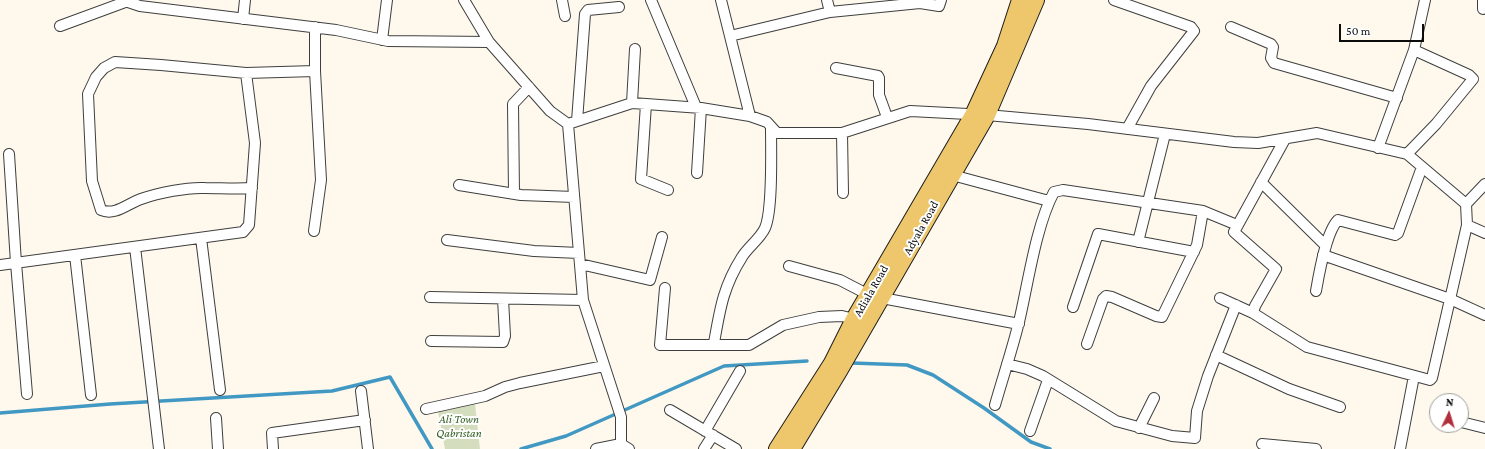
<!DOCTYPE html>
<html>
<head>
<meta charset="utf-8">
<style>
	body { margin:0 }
	#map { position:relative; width:1485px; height:449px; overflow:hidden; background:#fef9ec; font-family:"Crimson Pro",serif }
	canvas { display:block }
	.north { position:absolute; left:1429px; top:393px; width:40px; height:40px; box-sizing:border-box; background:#fff; border:1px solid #9e9e9e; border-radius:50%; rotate:4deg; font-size:11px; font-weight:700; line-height:16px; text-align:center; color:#0c0c0c }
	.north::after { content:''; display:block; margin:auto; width:14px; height:18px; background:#b12f3d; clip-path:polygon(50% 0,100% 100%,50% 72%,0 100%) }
	.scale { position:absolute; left:1339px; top:24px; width:85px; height:18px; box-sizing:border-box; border:2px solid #0c0c0c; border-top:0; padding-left:5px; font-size:12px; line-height:14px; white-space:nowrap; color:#0c0c0c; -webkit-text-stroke:3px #fff; paint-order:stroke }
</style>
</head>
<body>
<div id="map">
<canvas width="1485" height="449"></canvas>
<div class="north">N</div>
<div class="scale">50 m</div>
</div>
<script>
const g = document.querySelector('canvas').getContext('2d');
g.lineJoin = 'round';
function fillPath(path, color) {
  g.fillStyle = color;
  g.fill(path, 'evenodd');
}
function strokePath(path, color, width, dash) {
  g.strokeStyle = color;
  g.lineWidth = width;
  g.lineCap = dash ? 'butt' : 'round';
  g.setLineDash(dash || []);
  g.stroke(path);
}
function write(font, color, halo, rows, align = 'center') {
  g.font = font + ' "Crimson Pro",serif';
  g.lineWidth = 4;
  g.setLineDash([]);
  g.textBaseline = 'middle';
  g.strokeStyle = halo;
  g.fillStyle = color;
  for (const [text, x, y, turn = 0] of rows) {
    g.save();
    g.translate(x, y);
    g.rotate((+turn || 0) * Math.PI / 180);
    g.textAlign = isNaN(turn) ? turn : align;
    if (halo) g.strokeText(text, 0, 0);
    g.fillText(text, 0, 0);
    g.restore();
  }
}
fillPath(new Path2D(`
	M475,404L480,449H445L438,411Z`), '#d5ddbf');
strokePath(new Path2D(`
	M852,363L907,365L933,375L984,408L1031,442L1050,449
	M0,413L110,404L332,391L390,377L432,449
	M521,449L566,436L724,366L807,361`), '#4198c3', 3.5);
const minor = new Path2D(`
	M122,0L140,6L336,30L388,41L489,42
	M464,0L489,42L550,111L568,124
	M562,0L565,16
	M651,0L696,107
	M721,0L750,116
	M827,0L830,12
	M1114,0L1191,27L1194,31L1151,86L1127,129
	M1483,0V9
	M243,19L245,0
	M60,26L125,2
	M1231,27L1271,44L1273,47L1271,58L1274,63L1397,98
	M730,36L830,12L920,3L939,6L941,0
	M382,40L387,0
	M836,68L878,76L879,78V95L887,117
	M632,103L635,49
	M646,104L641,179L668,190
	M577,121L585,14L588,10L619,7
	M842,133L843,193
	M1285,139L1234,232L1276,269L1255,306L1253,313L1307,347L1430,380L1432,378L1467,225
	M1378,148L1414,50L1425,0
	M9,154L16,263L27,394
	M1407,154L1436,124L1473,79L1469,75L1414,50
	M697,173L701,108
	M952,175L1049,201
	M1261,182L1326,246
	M459,185L521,195L574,197
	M252,188C236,189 221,188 205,188C187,187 158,193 141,199C127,204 115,216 101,210L92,181L88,94L96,77L104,68L115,62L161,65L246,73L315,71
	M514,194L513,104L529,87
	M1466,204L1485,184
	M314,231L321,180L315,71V27
	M201,238L220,390
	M447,240L534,251L579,253
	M1138,242L1165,134
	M135,247L159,449
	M75,255L91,395
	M1323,255L1450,299L1485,315
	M580,264L650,280L662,237
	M0,265L243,232L249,225L255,143L246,73
	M789,266L840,280L869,295
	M665,288L660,345H749L783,325L819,317L842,316L854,319
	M1316,291C1319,274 1326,232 1338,220L1395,235L1398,233L1422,167
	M430,297L583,300
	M882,298L1019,324
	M1220,298L1253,313
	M1073,307L1098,234L1194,252
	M431,341L503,342L505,336L503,299
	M714,343C720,309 723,287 742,257C748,247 760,239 765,228C773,210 771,150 771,127
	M1087,344L1103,299L1106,296L1112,297L1156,316L1162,317L1197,245L1203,211
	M1216,355L1289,389L1340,407
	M1007,364L1027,369L1043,376L1116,421L1172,436L1195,438L1197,411L1208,376L1236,305
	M361,391L368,449
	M995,405C1003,377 1012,350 1019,322C1028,284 1036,225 1054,192L1063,190L1203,211L1237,225
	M426,409L485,396L505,387L520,383L604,366
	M670,410L736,449
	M216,418L218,449
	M1461,422L1485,428
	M1139,428L1154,398
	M705,431L740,371
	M1030,431L1048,380
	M1262,444L1316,449
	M273,449L272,433L365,420
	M596,449L621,444L629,449
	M621,449V417L583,300L568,124L632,103L646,104L701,108L750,116L767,122L777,133H842L910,111L987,115L1088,124L1234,142L1258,143L1317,133L1407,154L1466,204L1467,225L1485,233
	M704,449L713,435
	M1400,449L1414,376`);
const primary = new Path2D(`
	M777,449L832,363L854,319L973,115L1005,46L1020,0
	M792,449L839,371L987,115L1036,0`);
strokePath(minor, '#3f3f3f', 12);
strokePath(primary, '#1d1d1d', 18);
strokePath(minor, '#fff', 10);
strokePath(primary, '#eec66b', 16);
write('12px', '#0c0c0c', '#fff', [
	["Adyala Road",921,228,-61],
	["Adiala Road",871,291,-60]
]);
write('italic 12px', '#325e21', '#fff', [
	["Ali Town",459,419],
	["Qabristan",459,433]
]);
</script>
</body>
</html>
